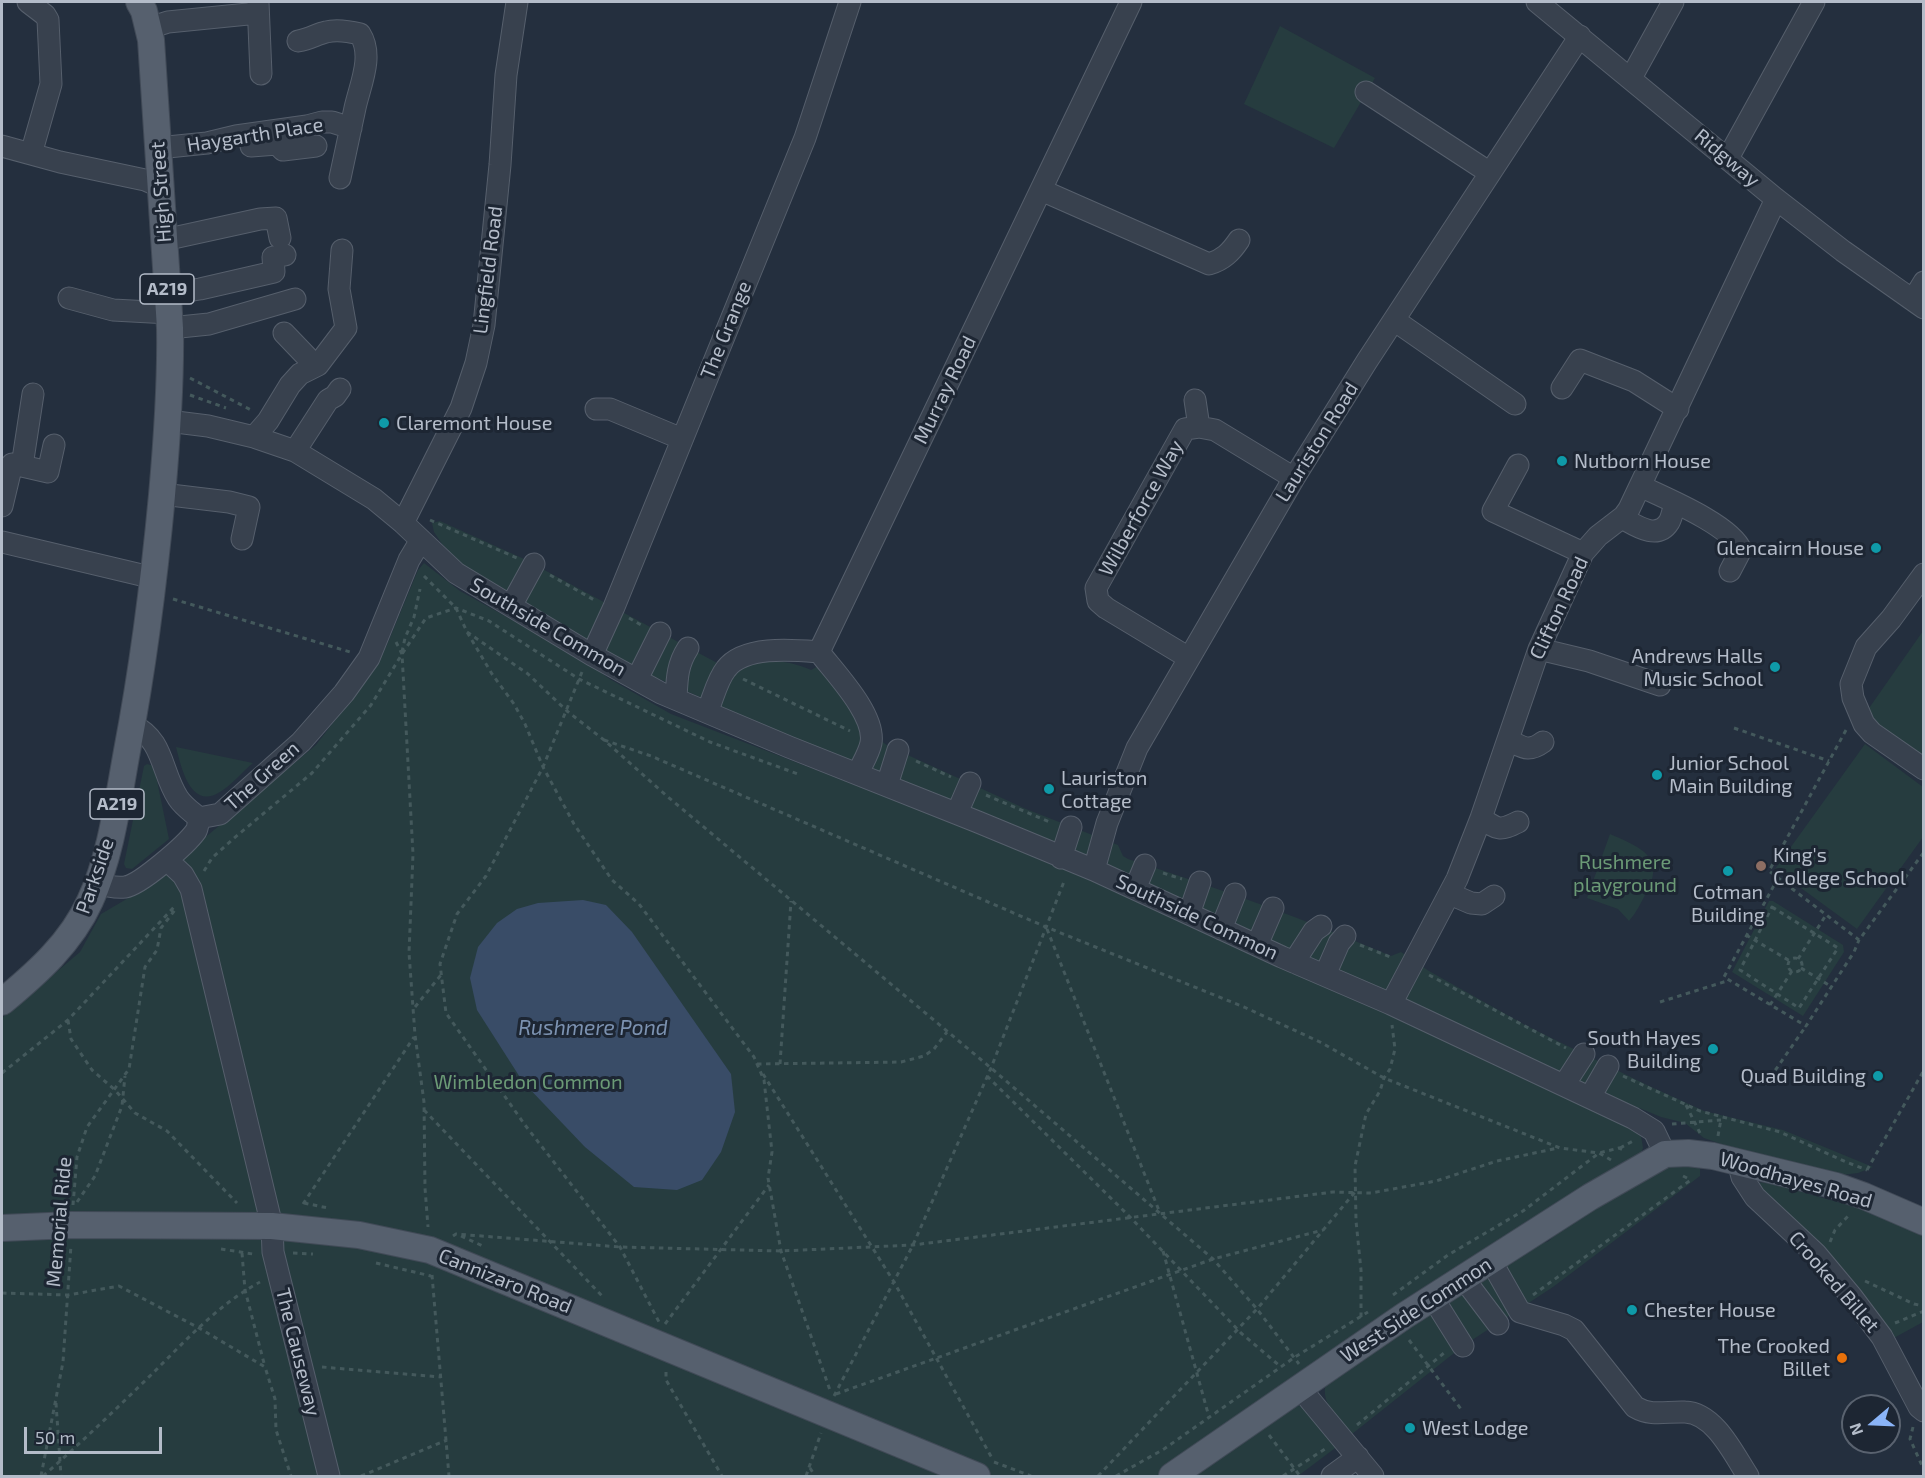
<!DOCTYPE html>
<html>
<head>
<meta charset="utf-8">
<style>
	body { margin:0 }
	#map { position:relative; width:1925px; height:1478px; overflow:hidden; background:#242f3e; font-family:"Exo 2",sans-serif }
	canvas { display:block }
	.frame { position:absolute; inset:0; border:3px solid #b4bcc9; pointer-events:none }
	.north { position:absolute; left:1841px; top:1394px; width:60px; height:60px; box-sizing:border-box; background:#1d2633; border:2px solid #59626f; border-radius:50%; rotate:251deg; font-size:16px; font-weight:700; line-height:24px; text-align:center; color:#b4bcc9 }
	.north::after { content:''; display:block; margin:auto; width:21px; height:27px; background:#8ab4f8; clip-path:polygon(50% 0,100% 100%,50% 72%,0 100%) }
	.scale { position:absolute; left:24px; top:1427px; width:138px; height:27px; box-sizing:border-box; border:3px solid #b4bcc9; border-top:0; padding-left:8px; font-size:18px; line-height:21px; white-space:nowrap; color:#b4bcc9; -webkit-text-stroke:4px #1d2633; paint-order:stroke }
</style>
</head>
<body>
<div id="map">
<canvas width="1925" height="1478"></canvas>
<div class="frame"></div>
<div class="north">N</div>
<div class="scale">50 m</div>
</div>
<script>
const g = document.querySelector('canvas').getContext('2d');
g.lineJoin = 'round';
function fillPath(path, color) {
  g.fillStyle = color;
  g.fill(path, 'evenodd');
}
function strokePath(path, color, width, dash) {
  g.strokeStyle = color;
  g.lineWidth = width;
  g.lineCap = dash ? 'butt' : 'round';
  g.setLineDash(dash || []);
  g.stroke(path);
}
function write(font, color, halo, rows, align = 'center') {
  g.font = font + ' "Exo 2",sans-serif';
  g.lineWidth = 6;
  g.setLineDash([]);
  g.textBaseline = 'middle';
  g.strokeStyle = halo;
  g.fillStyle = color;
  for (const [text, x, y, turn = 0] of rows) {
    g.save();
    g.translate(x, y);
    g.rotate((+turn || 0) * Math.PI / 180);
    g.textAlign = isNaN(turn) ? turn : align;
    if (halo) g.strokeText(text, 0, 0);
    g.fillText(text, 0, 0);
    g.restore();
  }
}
fillPath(new Path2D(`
	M1280,26L1375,78L1334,148L1244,104Z
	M440,521L522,558L734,672C754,655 788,660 811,670L820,665L849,703L860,725L888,746L1026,809L1118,845L1123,856L1128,859C1218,888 1305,919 1391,956L1401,952L1429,971L1525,1025L1647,1085L1704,1111L1783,1130L1873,1167L1858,1173L1842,1175L1730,1147L1704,1138L1685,1123L1661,1117L1579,1083L1101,863L1096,862L862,764L788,736L648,674L545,616L464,567L442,544L434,532L432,523Z
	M424,563L460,591L586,661L608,678L671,714L1070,868L1406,1021L1629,1127L1641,1136L1643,1148L1640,1156L1160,1476H2V1018L80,952L101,914L142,890L316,745L355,694L386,647L418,570Z
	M1923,631V761L1873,724L1867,711Z
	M1865,744L1923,787V837L1857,929L1775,869Z
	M176,747L253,763C242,772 232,785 220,792C190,811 181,766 176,747Z
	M147,764L154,766L169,839L132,869L126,868L124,864L144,766Z
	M1610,834C1640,847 1667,857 1646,893C1641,903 1636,913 1629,921L1618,909L1587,898Z
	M1769,901H1773L1843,945L1844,952L1803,1016L1732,972Z
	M1679,1165L1696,1166L1700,1169V1176L1553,1287L1463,1346L1352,1434C1337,1416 1317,1402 1328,1377L1536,1246L1549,1241L1565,1224L1656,1169Z
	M1766,1182L1884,1215L1923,1236V1322L1892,1339L1785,1219L1757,1183Z
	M1299,1406L1307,1408L1338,1446L1298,1476H1187L1291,1407Z`), '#263c3f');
fillPath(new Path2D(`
	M583,900L606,905L632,932L731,1074L735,1112L721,1152L702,1180L677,1190L634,1187L585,1147L523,1082L477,1010L470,978L478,947L497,923L517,909L538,903Z`), '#394c67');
const minor = new Path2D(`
	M28,2L45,15L48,20L51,84L31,154
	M258,2L261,74
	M1537,2L1776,199L1843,251L1924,308
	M149,28L168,22L258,13
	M298,41C310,39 317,34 326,32C337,29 348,31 360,34C374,56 360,85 355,108C350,131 345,154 340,178
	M1631,78L1673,2
	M1366,92L1490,173
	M2,146L60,162L145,180L161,187
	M251,146L277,144L283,150L316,146
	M158,148L207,143L236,136L307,126L322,122H332L351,128
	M1728,158L1814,2
	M1041,190L1209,264C1223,260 1231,252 1239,240
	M164,240L260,219L276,218L280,238
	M168,294L200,289L274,272L273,257L285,255
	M69,298L113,310L169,313
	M1913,300L1924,282
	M1394,320L1515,404
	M170,328L209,324L295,299
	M284,333L307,357L311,368
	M1562,388L1580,360L1634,381L1678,409
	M1195,400L1199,427
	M596,409H610L682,439
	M168,421L208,426L254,437L295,451L374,499L403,523L456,573L592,655L661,693L789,747L978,822L1094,870L1282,957L1391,1004L1633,1118L1654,1131L1665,1154
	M254,437L268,421L290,385L300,374L318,365L346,328L339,289L342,250
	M295,451L328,400L335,396L340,389
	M1518,465L1493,511L1583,553
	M22,466L48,472L54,445
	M1640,486C1665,498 1731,525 1741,550L1730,571
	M162,494L229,502L249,507L242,539
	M2,506L12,464L22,466L33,394
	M1622,518C1635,525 1657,541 1669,522C1672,517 1673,509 1675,504
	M403,523L461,408L476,363L484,325L500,165L506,75L517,2
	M2,542L154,578
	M1924,574L1891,619L1866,647L1851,684L1853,698L1864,724L1872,733L1924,769
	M511,606L534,564
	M1539,649L1589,661L1660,685
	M592,655L614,607L805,138L850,2
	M1189,658L1106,608L1098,601L1096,588L1185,429L1199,427L1215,430L1294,478
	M637,679L660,633
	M676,699C677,679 677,665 688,648
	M707,712C713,699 717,680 726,669C744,645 794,650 819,652
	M132,725C164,739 161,772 178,798C183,806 192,812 199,818
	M1508,740C1523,747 1528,753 1543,742
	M858,773C862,764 869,753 871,743C876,715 835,673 819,652L1131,2
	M887,785L898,750
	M957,813L970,783
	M199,818L220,814L301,742L344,693L369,658L409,560L421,540
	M1481,818C1498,830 1500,831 1518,822
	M1061,858L1071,827
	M167,860L183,875L191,889L272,1226L273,1252L329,1476
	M1094,870L1107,823L1137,748L1294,478L1367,361L1580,36
	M97,883C106,886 115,888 125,887C140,885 186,845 196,831C198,828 198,822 199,818
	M1135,889L1145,865
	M1450,894L1471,903L1482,904L1494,896
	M1189,914L1200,882
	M1221,929L1235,894
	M1257,945L1273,908
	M1294,962L1314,931L1321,926
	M1325,975L1339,943L1345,936
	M1391,1004L1457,879L1481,818L1539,649L1583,553L1598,536L1624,516L1629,509L1776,199
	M1564,1085L1584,1054
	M1590,1097L1608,1066
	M1738,1161L1742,1177L1755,1197L1816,1254L1852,1297L1882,1337L1919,1407L1924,1411
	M1491,1261L1520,1312L1564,1325L1574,1330L1635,1407C1652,1417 1667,1411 1685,1412C1715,1413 1734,1455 1748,1476
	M1464,1279L1498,1324
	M1433,1298L1463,1346
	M1300,1388L1373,1476
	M1332,1476L1358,1457`);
const major = new Path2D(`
	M2,1002C37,973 71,943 90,901C111,856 118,800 127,751C143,667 154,581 162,495C167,439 171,384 170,328L151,40L144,11L139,2
	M2,1228L72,1225L272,1226L359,1235L430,1250L977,1476
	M1172,1476L1404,1316L1590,1197L1665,1154L1688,1153L1713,1156L1836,1186L1864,1196L1924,1222`);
strokePath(minor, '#565f6c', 23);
strokePath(major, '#414a57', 28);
strokePath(new Path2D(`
	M190,378L253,411
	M190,395L226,408
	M430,520L517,558
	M550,575L596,601
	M424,576L456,608L467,632L492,674L514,704L525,724L543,767L574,824L612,880L639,904L754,1057L764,1080L772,1152L768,1178L781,1251L831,1393
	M173,599L350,652
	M629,618L641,625
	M467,632L528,674L567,711L604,740L668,797L991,1068L1213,1259L1257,1309L1299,1364
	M396,642L402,654L413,854L409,953L415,1035L424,1102L425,1188L428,1227
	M402,652L405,638L414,617L420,589
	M582,672L543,767L486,876L457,914L440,964L446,1013L525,1125L620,1247L659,1322
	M743,679L850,731
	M1734,728L1829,761
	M1846,730L1769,871L1859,940L1924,852
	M604,740L651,756L1046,927L1244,1007L1320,1042L1384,1078L1560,1148L1599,1153L1611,1160
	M916,761L951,777
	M986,795L1052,823
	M204,871L212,858L233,839L312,773L371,705L402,654L426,618L456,608L489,621L579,679L710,742L798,774
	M1163,873L1182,879
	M1778,878L1724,977L1806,1026L1854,952L1859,940
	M1772,907L1838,948L1799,1008L1740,970Z
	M1047,929L1160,1213
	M1746,935L1790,961
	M1360,945L1393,958
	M1788 965a7 7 0 1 1 14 0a7 7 0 1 1-14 0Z
	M1798,959L1826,915
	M1801,968L1832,987
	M1429,975L1566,1048
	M1660,1002L1730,980
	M1770,1005L1792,971
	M415,1007L441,975
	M68,1020L71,1039L92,1070L115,1090L135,1113L167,1131L237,1203
	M757,1064L901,1062L924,1056L934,1049L947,1032
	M780,1064L791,901
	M2,1073L68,1020L175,906
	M763,1074L894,1282L993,1460
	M987,1076L1130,1217L1241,1333L1281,1367
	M1623,1076L1700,1111L1780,1132L1846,1162L1867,1170
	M1765,1085L1806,1026
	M1686,1105L1700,1133
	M424,1110L604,1298
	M1672,1124L1721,1120
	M1718,1136L1721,1119
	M1620,1148L1633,1141
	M1867,1170L1924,1070
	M1683,1176L1691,1180
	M77,1202L95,1176L122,1106L125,1076
	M304,1203L328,1208
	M303,1204L414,1037
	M73,1205L77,1157L87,1127L129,1069L145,967L157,950L161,928L175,910
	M453,1236L456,1234L620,1247L781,1251L913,1245L1333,1192L1371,1193L1436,1181L1497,1161L1558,1148
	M461,1236L485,1247
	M1830,1242L1835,1230L1850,1214
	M221,1249L253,1254
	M1163,1251L1209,1417
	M242,1253L245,1290L265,1367
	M293,1253L313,1254
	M376,1263L431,1276
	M432,1275L449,1476
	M1865,1281L1914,1304L1924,1306
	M2,1293L68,1295L119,1286L199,1328L265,1367L275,1399L276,1430L291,1476
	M1393,1295L1448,1255L1523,1211L1599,1153L1619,1148L1626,1151
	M1533,1295L1692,1179
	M1361,1317V1270L1356,1221L1355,1166L1366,1114L1380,1091L1384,1078L1390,1069L1395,1049L1392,1025
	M1895,1323L1924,1311
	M665,1324L769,1185
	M1409,1340L1461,1409
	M322,1367L441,1377
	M666,1372V1380L722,1476
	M836,1394L1213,1259L1323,1230
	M834,1396L913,1245L991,1068L1065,879
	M56,1403L61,1476
	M1357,1425L1444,1353
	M1913,1427L1910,1439L1924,1470
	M1269,1435L1300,1476
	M994,1462L1031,1476
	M810,1468L815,1476
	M41,1476L63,1362L71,1245
	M43,1476C81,1443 117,1408 153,1373C186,1340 219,1304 260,1282
	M361,1476L447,1440
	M806,1476L821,1433
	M1098,1476L1257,1309L1355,1192
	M1116,1476L1164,1449L1295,1357L1368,1312
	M1283,1476L1325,1449`), '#44595c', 3, [4.5, 4.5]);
strokePath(minor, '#38414e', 21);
strokePath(major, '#56606e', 26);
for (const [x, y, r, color] of [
	[384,423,6,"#0f9aa8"],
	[1562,461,6,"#0f9aa8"],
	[1876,548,6,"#0f9aa8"],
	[1775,667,6,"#0f9aa8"],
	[1657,775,6,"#0f9aa8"],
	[1049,789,6,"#0f9aa8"],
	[1761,866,6,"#8d6e63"],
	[1728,871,6,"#0f9aa8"],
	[1713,1049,6,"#0f9aa8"],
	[1878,1076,6,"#0f9aa8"],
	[1632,1310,6,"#0f9aa8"],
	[1842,1358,6,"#e8710a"],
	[1410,1428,6,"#0f9aa8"]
]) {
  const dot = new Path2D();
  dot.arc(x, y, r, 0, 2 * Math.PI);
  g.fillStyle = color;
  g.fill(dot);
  strokePath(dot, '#1d2633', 2);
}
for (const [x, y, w] of [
	[167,289,54],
	[117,804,54]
]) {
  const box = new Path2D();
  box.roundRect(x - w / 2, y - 15, w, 30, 4.5);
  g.fillStyle = '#1d2633';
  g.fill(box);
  strokePath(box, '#b4bcc9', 1.5);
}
write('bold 18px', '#b4bcc9', null, [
	["A219",167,289],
	["A219",117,804]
]);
write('20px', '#b4bcc9', '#1d2633', [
	["Haygarth Place",255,135,-9],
	["Ridgway",1727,158,40],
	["High Street",161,192,-94],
	["Lingfield Road",488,270,-83],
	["The Grange",726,330,-68],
	["Murray Road",945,390,-64],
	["Lauriston Road",1317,442,-58],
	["Wilberforce Way",1141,508,-61],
	["Clifton Road",1559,608,-65],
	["Southside Common",548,627,30],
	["The Green",262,776,-42],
	["Parkside",95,876,-71],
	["Southside Common",1197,917,25],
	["Woodhayes Road",1796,1180,16],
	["Memorial Ride",59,1222,-85],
	["Cannizaro Road",505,1281,22],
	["Crooked Billet",1834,1282,49],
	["West Side Common",1416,1310,-33],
	["The Causeway",298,1352,76]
]);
write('20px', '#b4bcc9', '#1d2633', [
	["Claremont House",396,423],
	["Nutborn House",1574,461],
	["Glencairn House",1864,548,"right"],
	["Andrews Halls",1763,656,"right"],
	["Music School",1763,679,"right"],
	["Junior School",1669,763],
	["Main Building",1669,786],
	["Lauriston",1061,778],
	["Cottage",1061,801],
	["King's",1773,855],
	["College School",1773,878],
	["Cotman",1728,892,"center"],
	["Building",1728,915,"center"],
	["South Hayes",1701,1038,"right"],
	["Building",1701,1061,"right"],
	["Quad Building",1866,1076,"right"],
	["Chester House",1644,1310],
	["The Crooked",1830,1346,"right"],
	["Billet",1830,1369,"right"],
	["West Lodge",1422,1428]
], 'left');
write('20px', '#6b9a76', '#1d2633', [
	["Rushmere",1625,862],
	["playground",1625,885],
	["Wimbledon Common",528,1082]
]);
write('italic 21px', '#7c92b1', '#1d2633', [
	["Rushmere Pond",593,1028]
]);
</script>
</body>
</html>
